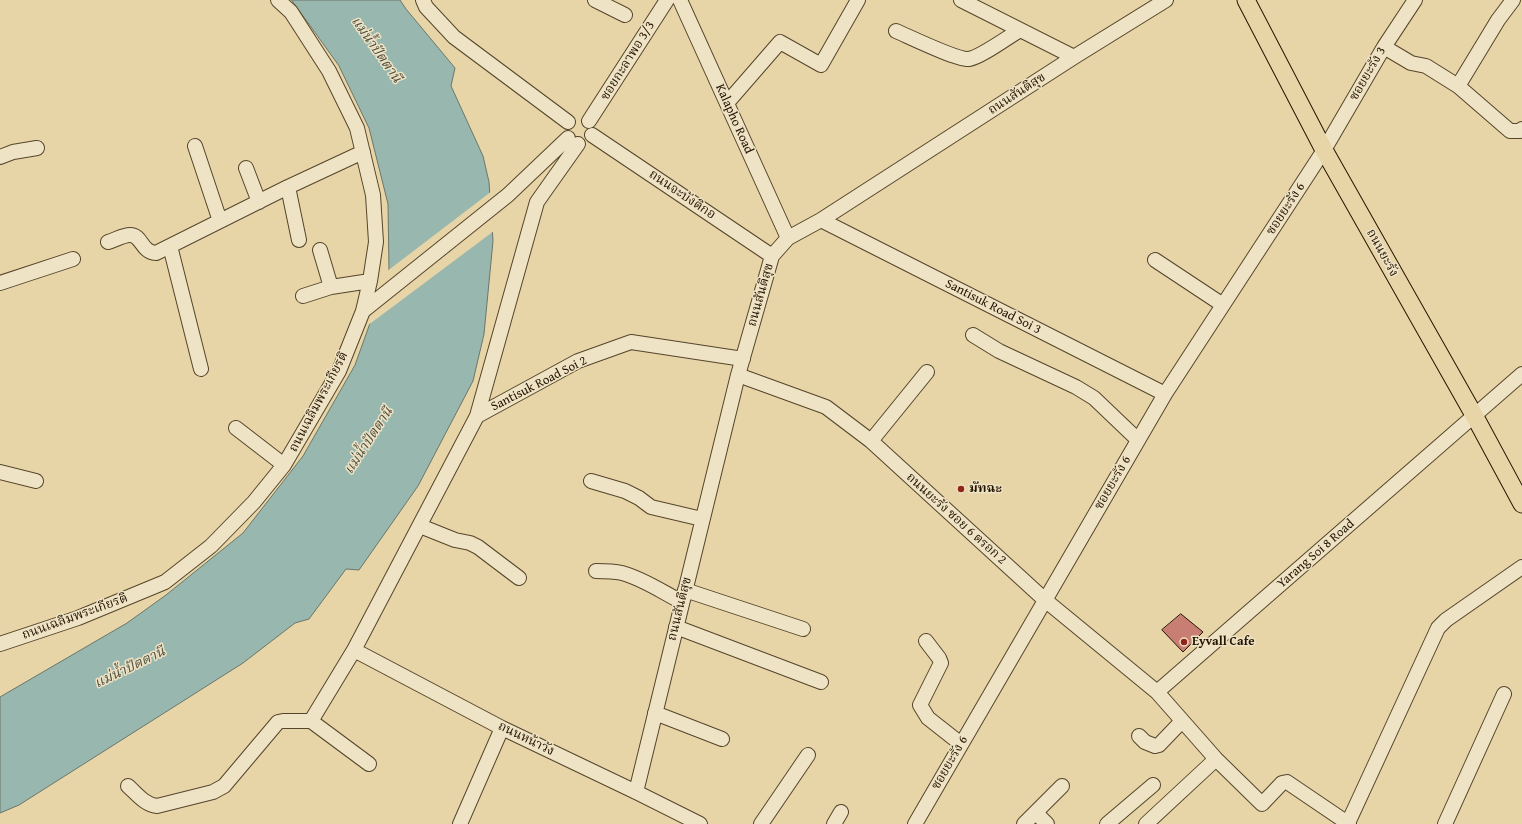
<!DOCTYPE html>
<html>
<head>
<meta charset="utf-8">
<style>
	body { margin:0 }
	canvas { display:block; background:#e7d4a7 }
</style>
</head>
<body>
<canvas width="1522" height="824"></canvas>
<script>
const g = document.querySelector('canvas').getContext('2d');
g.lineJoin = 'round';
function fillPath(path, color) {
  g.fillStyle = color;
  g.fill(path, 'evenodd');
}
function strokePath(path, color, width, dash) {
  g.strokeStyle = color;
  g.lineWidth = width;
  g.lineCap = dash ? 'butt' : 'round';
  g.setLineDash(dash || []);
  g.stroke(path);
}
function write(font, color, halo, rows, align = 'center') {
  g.font = font + ' "Gentium Book Plus","Noto Serif Thai",serif';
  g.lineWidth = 3;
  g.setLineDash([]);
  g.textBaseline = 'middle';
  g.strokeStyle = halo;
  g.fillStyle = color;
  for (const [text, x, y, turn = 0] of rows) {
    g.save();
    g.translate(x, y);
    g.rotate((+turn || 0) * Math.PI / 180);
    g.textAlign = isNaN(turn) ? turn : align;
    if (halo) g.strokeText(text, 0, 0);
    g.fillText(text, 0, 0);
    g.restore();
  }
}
const water = new Path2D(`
	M292,0H400L406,9L455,68L451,86L483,156L489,182L493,241L484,334L473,381L418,486L359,570L346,569L309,619L295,623L243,663L19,805L0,813V697L127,623L166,595L243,533L303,456L355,365L389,270L388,204L369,128L339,66Z`);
fillPath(water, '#98b7af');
strokePath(water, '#6a7669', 1);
fillPath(new Path2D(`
	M492,191L494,231L367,326L386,272Z`), '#e7d4a7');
const building = new Path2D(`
	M1181,614L1203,632L1183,652L1162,630Z`);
fillPath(building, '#c97e74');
strokePath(building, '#241500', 1);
const minor = new Path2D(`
	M423,0L426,7L454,37L568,122
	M595,0L625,15
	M680,0L788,238
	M961,0L1074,57
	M896,31C910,37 957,60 969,59C981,57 1008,37 1020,30
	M1384,47L1411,63L1426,66L1458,86L1510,131H1520L1522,129
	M1458,86L1498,20L1513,0
	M727,103L780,42L821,65L858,0
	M589,121L667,0
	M592,135L772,256
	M195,146L220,221
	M0,157L13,152L37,148
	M246,168L259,202
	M288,187L299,240
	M821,220L1165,394
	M108,242C115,240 123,235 130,235C142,235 141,252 156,253L288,187L363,152
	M170,246L201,369
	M320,250L331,287
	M1155,260L1223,305
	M0,283L73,259
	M303,296L331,287L370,281
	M363,311L508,195L568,138
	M973,335L999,351L1076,387L1094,398L1138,440
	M738,375L826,407L871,441L1045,600L1157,692L1216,759L1262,804L1282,783L1287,782L1349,824
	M477,416L578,361L631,342L743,359
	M236,428L284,465
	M871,441L927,372
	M0,472L36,481
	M591,481L625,491L639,498L651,507L702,519
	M420,526L455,540L470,543L478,547L519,578
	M596,571C605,571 613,571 622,573C642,578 664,593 682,602
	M685,590L803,629
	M676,627L821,682
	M926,641L939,658L941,663L920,705L928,718L961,744
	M0,644L78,618L165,582L211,546L254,502L284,465L339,371L363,311L370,281L376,242L373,195L357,128L329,71L291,12L278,0
	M354,650L502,728L636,792L700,824
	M1157,692L1522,374
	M655,713L722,739
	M311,721L369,764
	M1139,736L1145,742L1155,746L1159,745L1182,721
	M128,786C137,794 145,805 157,806L213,792L224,786L278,722L283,721H311L354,650L477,416L537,202L578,144
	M636,792L738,375L772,256L788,238L821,220L1074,57L1166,0
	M1036,813L1047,824
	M1348,823L1438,628L1446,620L1522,567
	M460,824L502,728
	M761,824L808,755
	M834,824L841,812
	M915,824L1165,394L1324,150L1384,47L1415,0
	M1024,824L1062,786
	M1107,824L1153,785
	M1146,824L1216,759
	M1445,824L1504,694`);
const major = new Path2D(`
	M1246,0L1324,150L1474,415L1522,504`);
strokePath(minor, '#55452a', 16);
strokePath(major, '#241500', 19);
strokePath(minor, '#efe3c6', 14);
strokePath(major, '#e7d4a7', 17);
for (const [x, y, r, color] of [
	[961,489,4,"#8f2418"],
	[1184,642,4,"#8f2418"]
]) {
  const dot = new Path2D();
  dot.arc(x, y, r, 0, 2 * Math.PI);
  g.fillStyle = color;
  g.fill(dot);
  strokePath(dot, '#efe3c6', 1.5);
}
write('13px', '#241500', '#efe3c6', [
	["ซอยกะลาพอ 3/3",628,61,-58],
	["ซอยยะรัง 3",1368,74,-60],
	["ถนนสันติสุข",1017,94,-33],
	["Kalapho Road",734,119,66],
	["ถนนจะบังติกอ",682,195,34],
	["ซอยยะรัง 6",1286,209,-57],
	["ถนนยะรัง",1382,253,61],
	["ถนนสันติสุข",761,295,-74],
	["Santisuk Road Soi 3",993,307,27],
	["Santisuk Road Soi 2",539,384,-27],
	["ถนนเฉลิมพระเกียรติ",319,402,-62],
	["ซอยยะรัง 6",1113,483,-60],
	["ถนนยะรัง ซอย 6 ตรอก 2",956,519,42],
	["Yarang Soi 8 Road",1316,554,-41],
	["ถนนสันติสุข",680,609,-76],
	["ถนนเฉลิมพระเกียรติ",75,617,-20],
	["ถนนหน้าวัง",526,739,26],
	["ซอยยะรัง 6",950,763,-60]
]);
write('bold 13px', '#241500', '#efe3c6', [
	["มัทฉะ",969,489],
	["Eyvall Cafe",1192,642]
], 'left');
write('italic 14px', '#4d4e3d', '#efe3c6', [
	["แม่น้ำปัตตานี",376,50,55],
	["แม่น้ำปัตตานี",369,441,-57],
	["แม่น้ำปัตตานี",130,668,-26]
]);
</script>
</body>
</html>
